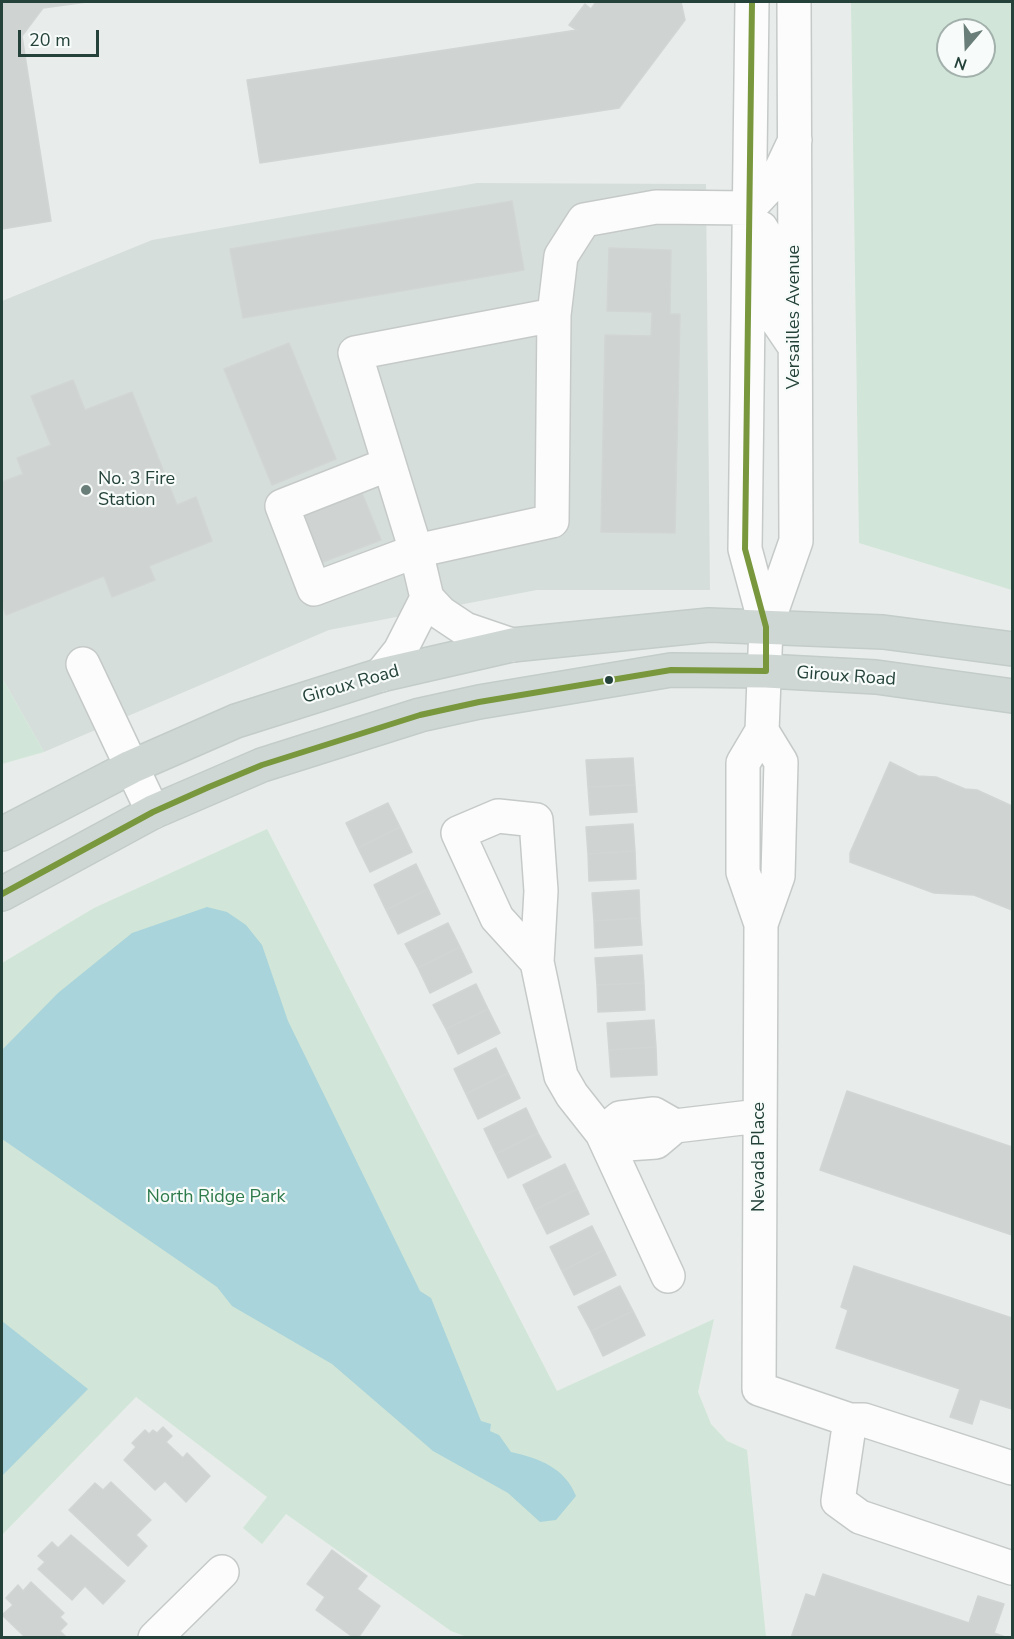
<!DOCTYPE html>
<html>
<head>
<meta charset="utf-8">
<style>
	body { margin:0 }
	#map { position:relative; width:1014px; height:1639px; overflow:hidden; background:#e8edeb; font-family:"Nunito Sans",sans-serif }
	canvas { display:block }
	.frame { position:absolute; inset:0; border:3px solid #24423a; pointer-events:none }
	.north { position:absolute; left:936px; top:18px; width:60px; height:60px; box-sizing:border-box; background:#f7fbf9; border:2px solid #a3b1ad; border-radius:50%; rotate:199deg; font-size:16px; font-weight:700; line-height:24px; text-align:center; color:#24423a }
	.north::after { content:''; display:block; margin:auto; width:21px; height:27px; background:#697e78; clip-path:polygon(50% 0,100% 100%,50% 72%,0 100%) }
	.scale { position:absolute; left:18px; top:30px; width:81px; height:27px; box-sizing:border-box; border:3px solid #24423a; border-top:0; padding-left:8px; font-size:18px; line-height:21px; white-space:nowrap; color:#24423a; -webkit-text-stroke:4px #f7fbf9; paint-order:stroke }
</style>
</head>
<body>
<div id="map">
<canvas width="1014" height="1639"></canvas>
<div class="frame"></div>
<div class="north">N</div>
<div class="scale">20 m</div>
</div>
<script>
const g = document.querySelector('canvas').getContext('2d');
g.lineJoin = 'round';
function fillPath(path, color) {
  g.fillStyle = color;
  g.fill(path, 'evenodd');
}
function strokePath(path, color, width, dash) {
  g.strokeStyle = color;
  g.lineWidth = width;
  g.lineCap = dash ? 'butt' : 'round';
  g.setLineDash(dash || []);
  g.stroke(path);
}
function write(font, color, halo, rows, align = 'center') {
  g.font = font + ' "Nunito Sans",sans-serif';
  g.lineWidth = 4.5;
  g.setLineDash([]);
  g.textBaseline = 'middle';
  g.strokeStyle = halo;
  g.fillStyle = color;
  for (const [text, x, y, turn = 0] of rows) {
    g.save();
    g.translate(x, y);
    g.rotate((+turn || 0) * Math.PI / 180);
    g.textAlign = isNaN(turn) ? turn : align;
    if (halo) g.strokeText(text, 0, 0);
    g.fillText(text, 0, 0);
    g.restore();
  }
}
fillPath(new Path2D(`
	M477,183L706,184L710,590H537L329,630L44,752L2,678V301L152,240Z`), '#d6dedb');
fillPath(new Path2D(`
	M851,2H1012V590L859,543ZM948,30H984V66H948Z
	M2,678L44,752L2,764Z
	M267,829L557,1391L714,1319L698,1392L711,1424L727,1441L747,1450L766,1637H467L451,1631L286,1514L262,1544L243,1528L267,1497L136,1397L2,1535V963L94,908Z`), '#d1e6d8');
fillPath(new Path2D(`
	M207,907L227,912L246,925L262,945L288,1021L420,1291L431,1298L481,1421L491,1424L490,1431L499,1435L511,1452C539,1458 565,1468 576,1496L556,1520L540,1522L508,1493L433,1451L332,1364L232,1306L217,1287L2,1139V1050L58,993L132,933Z
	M2,1321L88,1389L2,1476Z`), '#a9d4db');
const building = new Path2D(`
	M2,2H87L43,8L22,36L51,221L2,229Z
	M596,2H681L685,20L619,108L260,163L247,80L577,30L569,25L585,4L591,9Z
	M512,201L524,270L243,318L230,249Z
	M609,248L671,250L670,314H680L675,533L601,532L605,335L651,336L652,312L607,311Z
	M289,343L336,459L272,485L224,369Z
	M73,380L85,410L132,392L177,505L196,497L212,541L149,566L155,580L112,597L104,576L6,615L2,603V482L23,474L17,458L51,445L31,396Z
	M362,493L381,540L315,565L297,518Z
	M633,758L635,785L588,787L586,760Z
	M890,762L918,776L936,777L965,789L977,790L1012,806V910L974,895L934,893L850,862V853Z
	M635,785L637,812L590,815L588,787Z
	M388,803L400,827L358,848L346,823Z
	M633,824L635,851L588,854L586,827Z
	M400,827L412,852L370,872L358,848Z
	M635,851L636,879L589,881L588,854Z
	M416,864L428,889L386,910L374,885Z
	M428,889L440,914L398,934L386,910Z
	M639,890L640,918L594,921L592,893Z
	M640,918L642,945L595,948L594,921Z
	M448,923L460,947L418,968L405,944Z
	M460,947L472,972L430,993L418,968Z
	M642,955L644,983L597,985L595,958Z
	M644,983L645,1010L598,1012L597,985Z
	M476,984L488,1009L446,1029L433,1005Z
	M488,1009L500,1033L458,1054L446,1029Z
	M654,1020L656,1047L609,1050L607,1023Z
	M656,1047L657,1075L611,1077L609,1050Z
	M496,1048L508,1073L466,1094L454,1069Z
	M508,1073L520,1098L478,1119L466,1094Z
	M847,1091L1012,1147V1235L820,1170Z
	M526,1108L538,1133L496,1154L484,1129Z
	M538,1133L551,1157L508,1178L496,1154Z
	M565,1164L577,1189L535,1210L523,1185Z
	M577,1189L589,1214L547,1234L535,1210Z
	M592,1226L604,1250L562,1271L550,1247Z
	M604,1250L616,1275L574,1295L562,1271Z
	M854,1266L1012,1318V1409L980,1399L972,1424L950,1417L960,1389L836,1348L848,1310L841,1307Z
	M620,1286L633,1311L591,1331L578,1307Z
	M633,1311L645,1335L603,1356L591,1331Z
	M163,1427L172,1436L166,1442L183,1458L187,1453L210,1476L186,1502L165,1481L155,1490L124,1460L136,1447L132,1443L145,1430L149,1434L153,1430L157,1433Z
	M111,1482L151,1520L136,1535L147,1546L128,1566L69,1510L95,1483L103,1490Z
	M71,1535L125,1581L103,1604L85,1586L72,1600L38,1569L45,1562L38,1556L52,1542L58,1548Z
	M332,1550L367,1576L357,1589L380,1606L358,1638H354L316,1610L325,1597L307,1584Z
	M823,1574L969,1623L978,1596L1004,1604L994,1633L1008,1638H791L806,1594L815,1597Z
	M31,1582L64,1613L60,1617L67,1624L60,1631L67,1638H26L2,1615L13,1605L6,1598L18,1585L23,1591Z`);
fillPath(building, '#cfd4d2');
strokePath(building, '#d1d6d4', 1.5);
const minor = new Path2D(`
	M752,2L745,549L766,627L762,731L743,763V872L761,924
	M761,228L771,244L772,313L795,347
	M389,464L282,506L314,589L416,551L552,521L554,315
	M766,627L796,541L794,2
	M512,645L465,629L441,613L427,598L416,551L355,353L554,315L561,256L584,220L656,207L749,208L777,178L795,140
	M83,664L153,812
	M381,675L400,651L427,598
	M762,731L781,762L778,876L761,924L759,1389L850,1420H864L1012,1468
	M537,962L497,918L458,833L498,816L536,820L541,891L537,962L561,1076L572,1095L602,1133L668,1276
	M675,1126L654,1114L620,1118L602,1133L627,1144L656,1142L675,1126L759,1116
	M850,1420L838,1501L860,1517L1012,1568
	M155,1638L222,1572`);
const major = new Path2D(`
	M2,834L131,767L236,721L381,675L512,645L709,625L883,632L1012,649
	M2,894L153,812L262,765L420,715L479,702L671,670L766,671L876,677L1012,696`);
strokePath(minor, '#c5cac8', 36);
strokePath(major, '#c3ccc9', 36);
strokePath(minor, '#fcfcfc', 33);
strokePath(major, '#cfd7d5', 33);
strokePath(new Path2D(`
	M2,894L153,812L209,787L262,765L420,715L479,702L671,670L766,671V627L745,549L752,2`), '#79983d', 6);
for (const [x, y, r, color] of [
	[86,490,6,"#697e78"],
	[609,680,5,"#24423a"]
]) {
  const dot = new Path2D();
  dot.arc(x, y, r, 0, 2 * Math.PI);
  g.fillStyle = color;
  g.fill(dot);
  strokePath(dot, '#f7fbf9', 2);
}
write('18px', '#24423a', '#f7fbf9', [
	["Versailles Avenue",795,317,-90],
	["Giroux Road",846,677,4],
	["Giroux Road",351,685,-16],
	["Nevada Place",760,1157,-90]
]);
write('18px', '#24423a', '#f7fbf9', [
	["No. 3 Fire",98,480],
	["Station",98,501]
], 'left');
write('18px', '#2d7a4b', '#f7fbf9', [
	["North Ridge Park",216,1198]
]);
</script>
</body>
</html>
